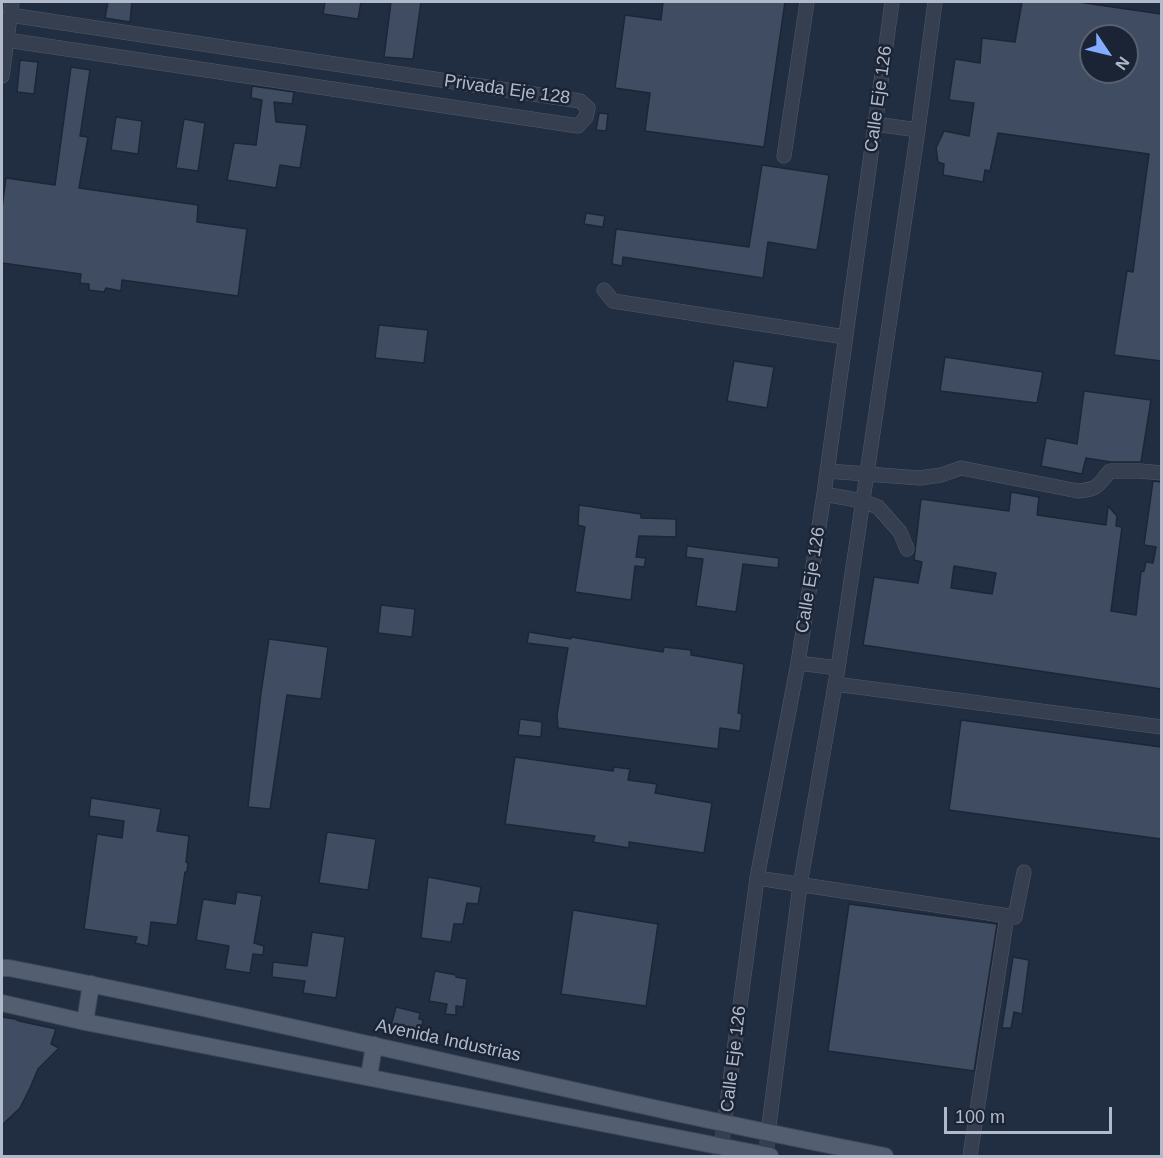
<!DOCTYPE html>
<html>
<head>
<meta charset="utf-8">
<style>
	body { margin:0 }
	#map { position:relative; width:1163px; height:1158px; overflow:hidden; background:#212d40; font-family:Helvetica,sans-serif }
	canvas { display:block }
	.frame { position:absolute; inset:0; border:3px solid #b1bacb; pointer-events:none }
	.north { position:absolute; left:1079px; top:24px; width:60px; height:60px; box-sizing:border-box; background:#1a2434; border:2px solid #566070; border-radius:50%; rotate:125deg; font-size:16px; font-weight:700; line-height:24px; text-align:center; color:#b1bacb }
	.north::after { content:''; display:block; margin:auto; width:21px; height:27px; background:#82acff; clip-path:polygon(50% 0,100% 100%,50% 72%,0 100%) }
	.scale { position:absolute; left:944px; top:1107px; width:168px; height:27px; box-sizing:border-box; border:3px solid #b1bacb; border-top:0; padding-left:8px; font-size:18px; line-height:21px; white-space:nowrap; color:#b1bacb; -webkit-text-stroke:4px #1a2434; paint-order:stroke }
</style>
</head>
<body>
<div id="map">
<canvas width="1163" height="1158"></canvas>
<div class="frame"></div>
<div class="north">N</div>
<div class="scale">100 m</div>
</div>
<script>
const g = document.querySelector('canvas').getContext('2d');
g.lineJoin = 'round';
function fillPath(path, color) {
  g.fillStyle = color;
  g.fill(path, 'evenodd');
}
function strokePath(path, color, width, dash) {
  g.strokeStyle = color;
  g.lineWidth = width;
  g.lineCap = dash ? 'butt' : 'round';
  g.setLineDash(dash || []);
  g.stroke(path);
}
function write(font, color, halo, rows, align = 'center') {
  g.font = font + ' Helvetica,sans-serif';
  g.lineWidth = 5;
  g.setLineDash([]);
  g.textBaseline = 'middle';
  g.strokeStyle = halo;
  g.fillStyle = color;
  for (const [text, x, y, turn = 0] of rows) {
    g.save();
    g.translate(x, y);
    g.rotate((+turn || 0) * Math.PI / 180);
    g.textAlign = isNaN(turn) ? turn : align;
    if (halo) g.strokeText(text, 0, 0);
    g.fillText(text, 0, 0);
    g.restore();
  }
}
const building = new Path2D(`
	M108,2H132L130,22L105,18Z
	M325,2H361L358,19L323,14Z
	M391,2H421L413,59L384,57Z
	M663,2H785L764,147L645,131L650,93L615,88L625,15L661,20Z
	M1022,2H1078L1161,14V361L1114,355L1127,271L1133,272L1149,154L998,133L990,171L985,170L983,182L943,175L944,164L938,162L936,148L944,131L969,136L974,103L949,100L955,59L980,63L982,38L1015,42ZM1091,36H1127V72H1091Z
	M20,60L38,62L34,94L17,92Z
	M71,67L90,70L80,136L88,137L79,188L198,205L197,222L247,229L238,296L122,280L121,291L106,288L104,292L89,290V284L80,283L81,274L2,263V208L6,178L55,185Z
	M252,86L294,92L292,104L274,102L276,122L307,125L300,168L280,165L276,188L227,180L234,143L256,145L262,100L251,98Z
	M599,113L608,114L606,131L596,130Z
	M116,117L142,121L138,154L111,150Z
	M184,119L205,123L198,171L176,168Z
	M762,165L829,175L817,250L768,242L763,278L623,257L622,266L612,264L616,229L749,247Z
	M586,213L605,216L603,227L584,224Z
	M379,325L428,330L424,363L375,358Z
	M945,357L1043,372L1037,403L940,391Z
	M734,361L774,367L767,408L727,401Z
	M1084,391L1151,400L1141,462H1111L1086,458L1082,474L1041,466L1046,438L1077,444Z
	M1153,481L1161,482V689L863,645L874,577L918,583L922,562L914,560L921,499L1009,511L1011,492L1039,497L1037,515L1106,525L1108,506L1117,516L1116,526L1122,527L1111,611L1136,615L1141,572L1144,571L1146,562L1153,563L1156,547L1144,545ZM954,566L996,573L992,594L951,588Z
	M579,505L641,514V518L676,519V537L639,536L636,557L646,558L644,567L635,566L631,600L575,592L585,527L578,525Z
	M687,546L779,558L778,568L743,564L736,612L696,606L703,559L686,557Z
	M381,605L415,609L412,637L378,633Z
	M529,632L571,639V637L663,652L664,647L691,650V655L744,664L738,713L742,714L740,731L720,728L718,749L558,728L557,715L568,648L527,643Z
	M269,639L328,647L321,699L287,695L270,809L248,807L261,693Z
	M520,719L542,722L541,737L518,735Z
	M961,720L1161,747V839L949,810Z
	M515,757L613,771L614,767L630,769L628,780L657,784L655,793L712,803L704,853L629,842V848L593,842L595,836L505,824Z
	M91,798L161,809L157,831L189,836L186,862L188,863L187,872H185L177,925L151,922L148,946L135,943L137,937L84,929L97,834L122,838L124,821L89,816Z
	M327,832L376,839L368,890L319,883Z
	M428,877L481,887L478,904L467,903L463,924H454L451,942L421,938Z
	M237,892L262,896L254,943L264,946L263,955L253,954L250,973L225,969L229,946L196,940L203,899L235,904Z
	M849,904L997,924L974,1071L828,1051Z
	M573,910L658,924L646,1006L561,994Z
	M312,932L345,937L336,998L303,993L305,981L272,977L273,962L307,966Z
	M1013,957L1029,960L1022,1014L1014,1012L1011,1028H1002Z
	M435,971L456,975V977L467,979L463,1007L456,1006V1015L445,1014L447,1004L429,1001Z
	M396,1007L420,1013L419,1019L423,1020L421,1032L391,1026Z
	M2,1017L15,1019L19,1021L56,1029L51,1044L59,1048L38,1069L30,1088L20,1108L2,1125Z`);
fillPath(building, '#404c62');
strokePath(building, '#1c2636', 1.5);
const minor = new Path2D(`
	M7,40L578,126L586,117L588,108L580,101L10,15
	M2,76L12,2
	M875,124L918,130
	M784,156L807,2
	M604,290L613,301L845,337
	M827,471L920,478L941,475L961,468L1078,491C1099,489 1097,486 1110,471H1140L1162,473
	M824,494L862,501L878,507L900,532L907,549
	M798,663L838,668
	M835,684L1162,727
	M757,878L1015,917L1024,872
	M720,1156L757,878L798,663L824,494L892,2
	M766,1156L768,1133L800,885L838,668L918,130L935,2
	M970,1156L1007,916`);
const major = new Path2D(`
	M2,968H9C302,1025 592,1099 885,1156
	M2,1003L85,1022L770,1156
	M85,1022L91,984
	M369,1077L374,1045`);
strokePath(minor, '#505a6a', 15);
strokePath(major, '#3e4858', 18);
strokePath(minor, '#353f4f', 14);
strokePath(major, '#535e70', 16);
write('18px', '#b1bacb', '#1a2434', [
	["Privada Eje 128",507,90,8],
	["Calle Eje 126",879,99,-82],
	["Calle Eje 126",811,580,-81],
	["Avenida Industrias",448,1041,12],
	["Calle Eje 126",734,1059,-83]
]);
</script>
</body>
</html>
